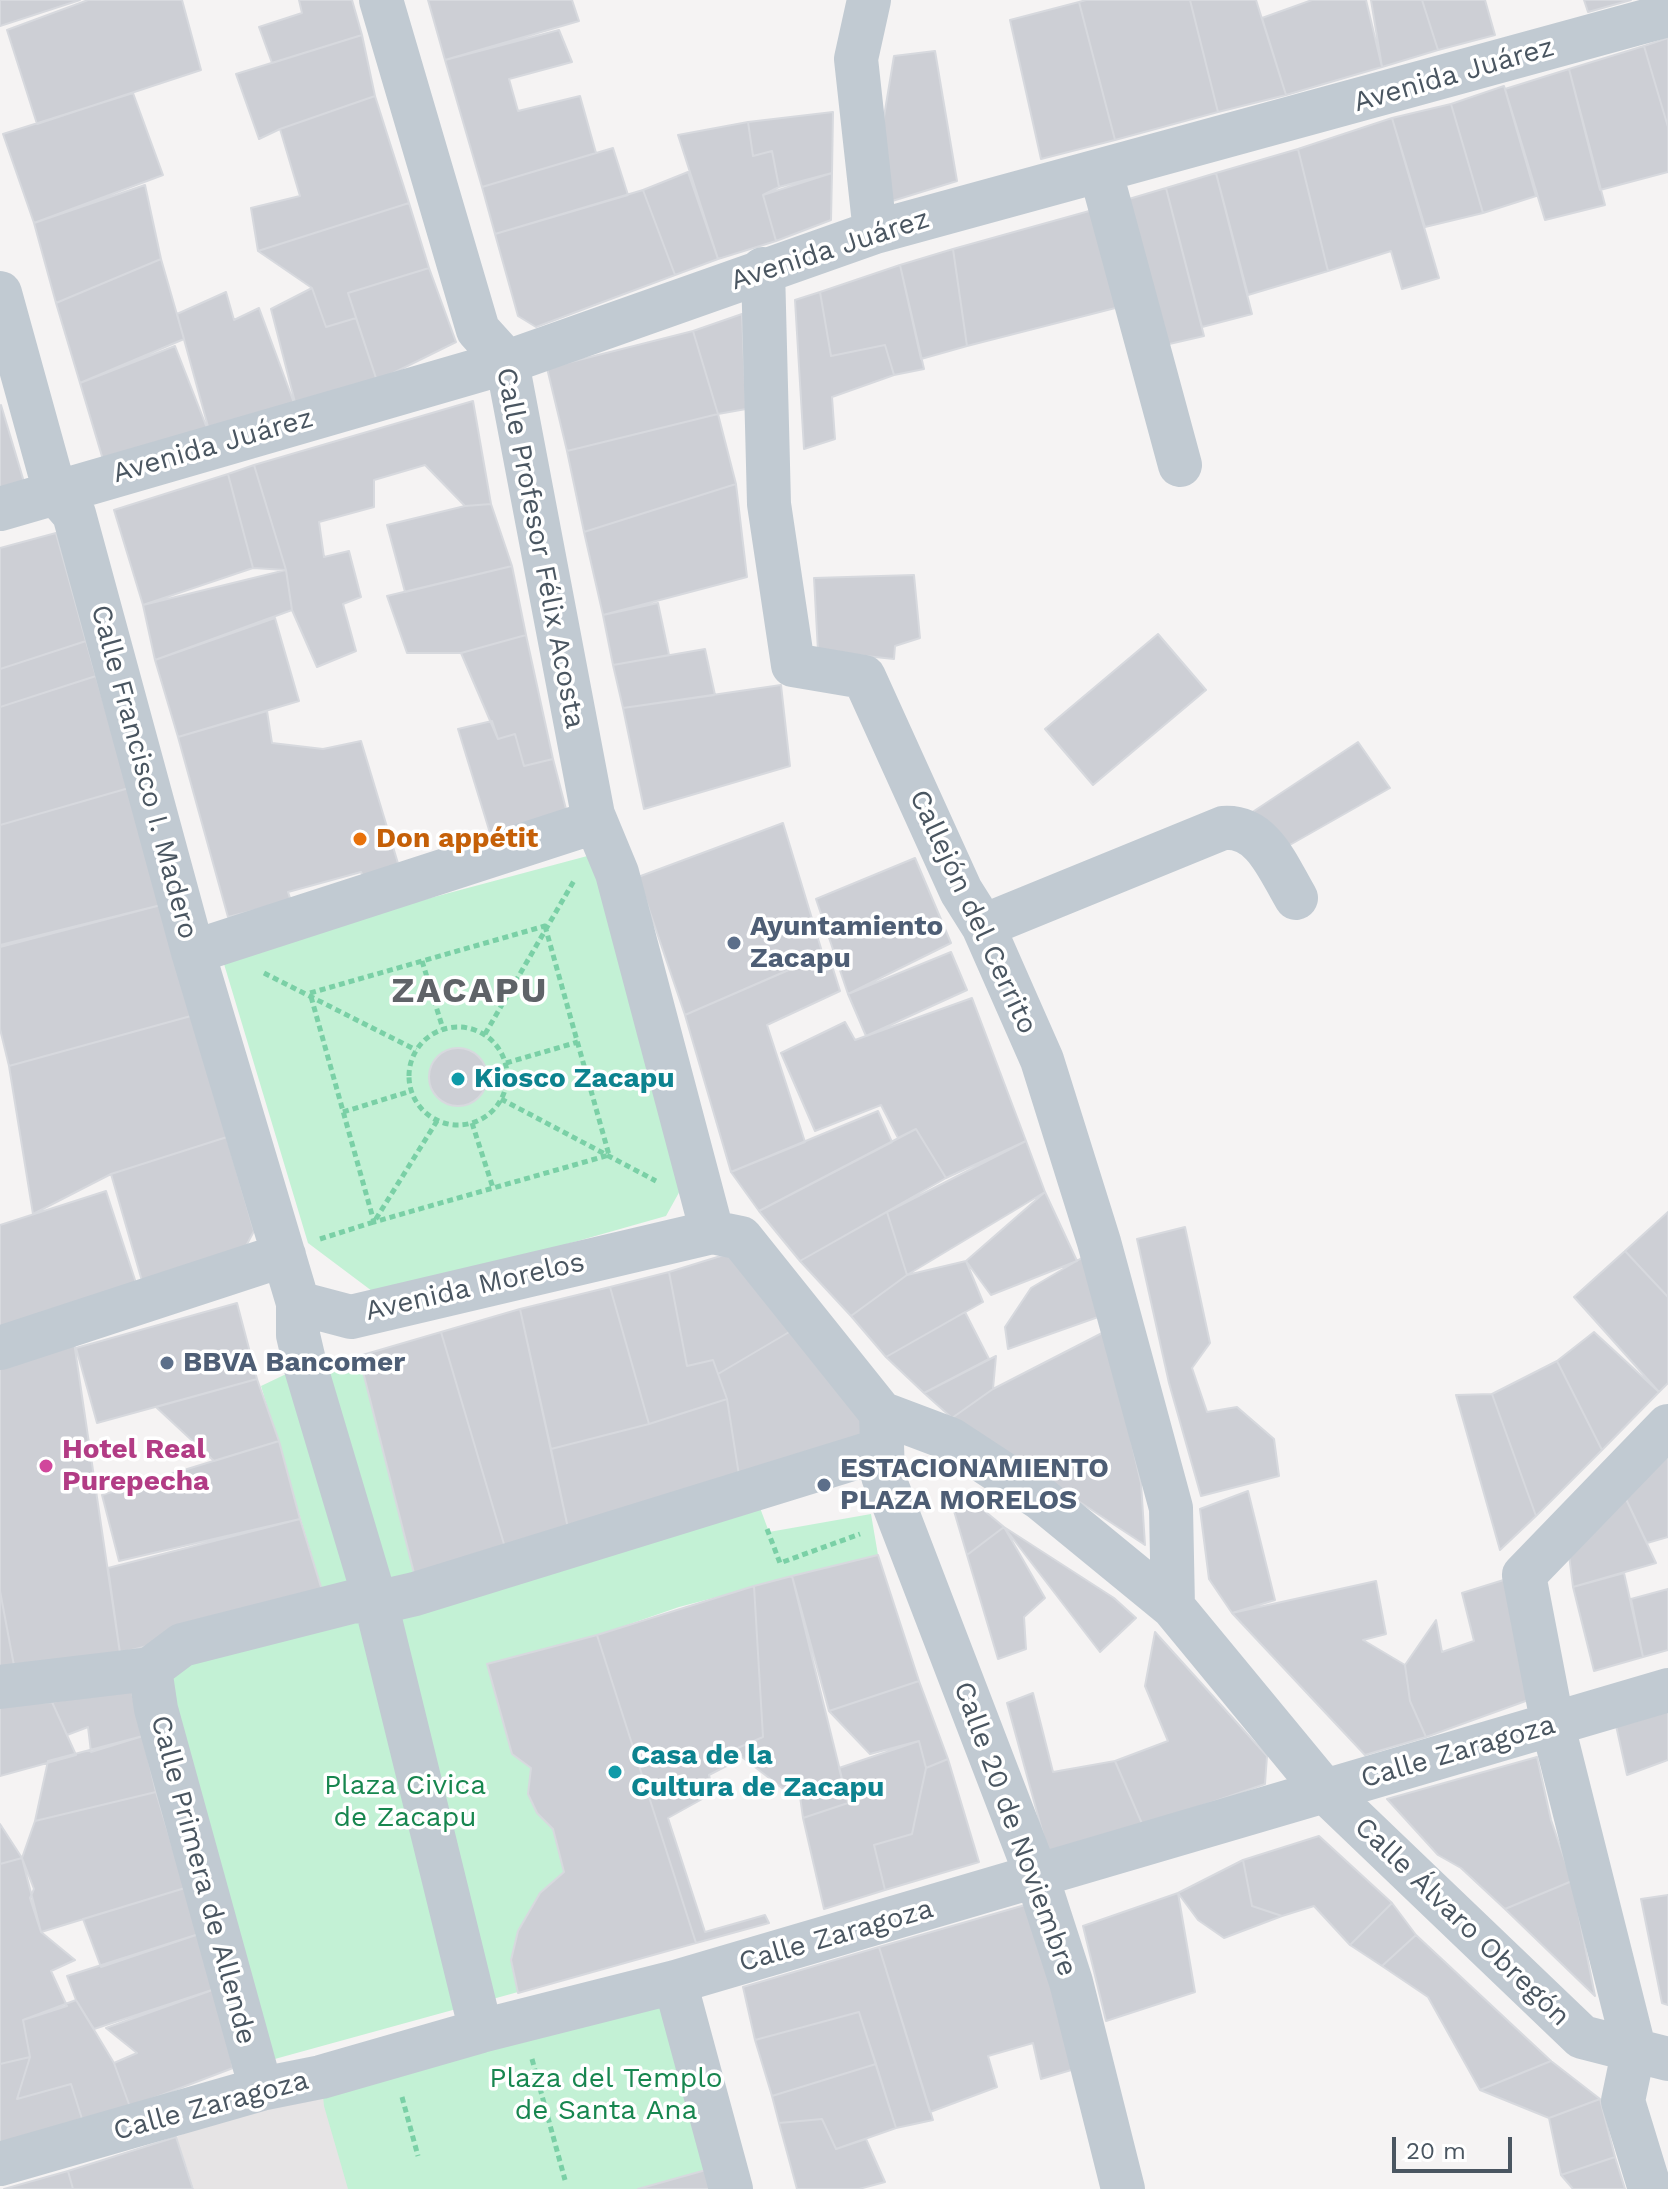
<!DOCTYPE html>
<html>
<head>
<meta charset="utf-8">
<style>
	body { margin:0 }
	#map { position:relative; width:1668px; height:2189px; overflow:hidden; background:#f5f3f3; font-family:"Work Sans",sans-serif }
	canvas { display:block }
	.scale { position:absolute; left:1392px; top:2137px; width:120px; height:36px; box-sizing:border-box; border:4px solid #4a5661; border-top:0; padding-left:10px; font-size:24px; line-height:28px; white-space:nowrap; color:#4a5661; -webkit-text-stroke:6px #fff; paint-order:stroke }
</style>
</head>
<body>
<div id="map">
<canvas width="1668" height="2189"></canvas>
<div class="scale">20 m</div>
</div>
<script>
const g = document.querySelector('canvas').getContext('2d');
g.lineJoin = 'round';
function fillPath(path, color) {
  g.fillStyle = color;
  g.fill(path, 'evenodd');
}
function strokePath(path, color, width, dash) {
  g.strokeStyle = color;
  g.lineWidth = width;
  g.lineCap = dash ? 'butt' : 'round';
  g.setLineDash(dash || []);
  g.stroke(path);
}
function write(font, color, halo, rows, align = 'center') {
  g.font = font + ' "Work Sans",sans-serif';
  g.lineWidth = 7;
  g.setLineDash([]);
  g.textBaseline = 'middle';
  g.strokeStyle = halo;
  g.fillStyle = color;
  for (const [text, x, y, turn = 0] of rows) {
    g.save();
    g.translate(x, y);
    g.rotate((+turn || 0) * Math.PI / 180);
    g.textAlign = isNaN(turn) ? turn : align;
    if (halo) g.strokeText(text, 0, 0);
    g.fillText(text, 0, 0);
    g.restore();
  }
}
fillPath(new Path2D(`
	M321,2077L350,2189H194L176,2137Z`), '#e6e4e5');
fillPath(new Path2D(`
	M591,855L687,1178L666,1216L380,1297L308,1243L221,954Z
	M359,1356L418,1588L753,1489L769,1532L871,1514L878,1555L679,1607L598,1635L696,1943L253,2065L156,1709L182,1645L325,1600L261,1386L305,1365Z
	M675,1982L713,2168L638,2189H348L324,2106L321,2077Z`), '#c3f1d5');
const building = new Path2D(`
	M0,0H80L0,26Z
	M88,0H182L201,70L37,124L7,30Z
	M299,0H352L362,35L272,63L259,27L302,13Z
	M428,0H572L579,21L445,60Z
	M1086,0H1190L1218,112L1115,140L1079,2Z
	M1190,0H1256L1286,95L1218,112Z
	M1312,0H1366L1382,67L1286,95L1262,18Z
	M1371,0H1422L1438,50L1382,67Z
	M1422,0H1485L1495,35L1438,50Z
	M1584,0H1631L1588,12Z
	M1079,2L1115,140L1041,159L1010,20Z
	M559,30L572,62L509,79L518,111L580,96L596,153L482,187L445,60Z
	M362,35L375,96L280,129L259,139L236,74Z
	M1668,38V127L1644,46Z
	M1644,46L1668,127V172L1600,190L1569,69Z
	M935,51L957,181L889,202L881,135L894,56Z
	M1569,69L1605,205L1545,220L1505,89Z
	M1504,86L1536,196L1483,213L1451,104Z
	M133,93L163,175L34,223L3,134Z
	M375,96L409,203L258,251L251,208L300,196L280,129Z
	M1451,104L1483,213L1425,227L1392,118Z
	M833,112L832,173L779,187L772,151L753,156L748,122Z
	M1392,118L1439,278L1402,289L1391,251L1328,271L1298,149Z
	M748,122L753,156L772,151L779,187L763,195L776,241L718,259L678,135Z
	M613,148L628,195L495,234L482,187Z
	M1298,149L1328,271L1248,295L1216,173Z
	M688,172L718,259L675,275L643,190Z
	M832,173L831,220L776,241L763,195Z
	M1216,173L1252,314L1202,327L1166,188Z
	M145,185L161,259L56,303L34,223Z
	M1166,188L1204,336L1152,348L1112,204Z
	M643,190L675,275L536,327L518,316L495,234Z
	M409,203L429,268L348,293L356,318L326,327L312,288L258,251Z
	M1100,208L1127,305L967,346L953,249Z
	M953,249L967,346L921,359L900,265Z
	M161,259L184,339L80,383L56,303Z
	M900,265L924,369L894,375L885,345L831,356L820,292Z
	M429,268L456,342L377,381L348,293Z
	M312,288L326,327L356,318L377,381L298,414L271,309Z
	M226,292L234,320L259,308L298,414L212,441L177,314Z
	M820,292L831,356L885,345L894,375L832,397L835,439L804,449L795,300Z
	M742,314L746,409L718,414L693,331Z
	M693,331L718,414L567,451L547,368Z
	M175,346L212,441L107,473L80,383Z
	M473,401L491,504L465,506L425,465L374,480V507L319,522L324,557L349,551L361,597L343,604L356,651L317,667L292,610L286,570L254,465Z
	M1,405L24,482L0,490V406Z
	M718,414L736,484L584,532L567,451Z
	M254,465L286,570L253,568L228,474Z
	M228,474L253,568L143,605L114,510Z
	M736,484L747,577L603,615L584,532Z
	M491,504L512,566L405,592L387,525L465,506Z
	M56,533L86,641L0,669V548Z
	M512,566L526,635L461,653H407L387,596Z
	M286,570L292,610L155,660L143,605Z
	M914,575L920,638L895,646L894,659L818,651L814,578Z
	M658,603L669,655L613,665L603,615Z
	M275,618L299,701L178,737L155,660Z
	M1158,634L1206,690L1093,785L1045,729Z
	M526,635L553,759L524,766L515,734L498,739L461,653Z
	M86,641L96,676L0,707V669Z
	M705,649L715,695L623,708L613,665Z
	M96,676L129,788L0,825V707Z
	M781,685L790,766L644,809L623,708Z
	M267,711L272,743L323,749L361,741L400,870L365,881L361,872L288,892L291,901L228,917L178,737Z
	M492,721L498,739L515,734L524,766L553,759L567,813L490,833L458,729Z
	M1358,742L1390,788L1288,846L1248,815Z
	M129,788L161,905L0,945V825Z
	M783,823L823,955L685,1015L638,877Z
	M915,858L951,943L848,994L816,899Z
	M161,905L191,1016L9,1066L0,1029V947Z
	M951,952L967,990L866,1036L848,994Z
	M828,953L840,991L767,1025L805,1142L731,1172L685,1015Z
	M972,998L1026,1141L946,1178L916,1129L898,1138L881,1105L815,1131L781,1053L845,1022L855,1040Z
	M191,1016L227,1137L111,1174L33,1214L9,1066Z
	M429 1077a29 29 0 1 1 58 0a29 29 0 1 1-58 0Z
	M878,1111L892,1142L759,1211L731,1172Z
	M916,1129L946,1178L800,1261L759,1211Z
	M227,1137L254,1231L246,1246L142,1281L111,1174Z
	M1026,1141L1045,1192L907,1275L887,1212Z
	M106,1191L136,1283L0,1328V1225Z
	M1045,1192L1077,1261L991,1295L966,1261Z
	M887,1212L907,1275L851,1316L800,1261Z
	M1668,1212V1297L1625,1251Z
	M1185,1227L1210,1343L1192,1368L1207,1412L1237,1407L1274,1439L1279,1476L1201,1496L1169,1383L1137,1239Z
	M737,1251L796,1328L718,1374L713,1360L687,1366L669,1272Z
	M1625,1251L1668,1297V1383L1659,1392L1574,1297Z
	M1085,1256L1101,1316L1008,1349L1005,1327L1031,1288Z
	M966,1261L983,1302L886,1357L851,1316L907,1275Z
	M669,1272L687,1366L713,1360L727,1399L649,1424L610,1287Z
	M610,1287L649,1424L551,1449L520,1309Z
	M237,1303L257,1379L97,1423L76,1348Z
	M520,1309L571,1542L509,1561L441,1332Z
	M965,1312L989,1359L924,1393L886,1357Z
	M796,1328L863,1422L865,1445L741,1488L727,1399L718,1374Z
	M1106,1331L1141,1483L1145,1545L952,1418L993,1389Z
	M441,1332L509,1561L418,1589L359,1356Z
	M1594,1332L1659,1392L1602,1450L1557,1361Z
	M74,1342L120,1653L15,1671L0,1591V1363Z
	M996,1356L993,1389L952,1418L924,1393Z
	M1557,1361L1602,1450L1536,1516L1492,1394Z
	M257,1379L279,1441L214,1461L156,1407Z
	M1492,1394L1536,1516L1500,1550L1456,1395Z
	M727,1399L741,1488L571,1542L551,1449L649,1424Z
	M279,1441L300,1519L119,1561L102,1495Z
	M1668,1455V1537L1647,1543L1625,1497Z
	M1248,1491L1275,1600L1232,1613L1209,1579L1200,1509Z
	M1625,1497L1656,1563L1573,1587L1569,1555Z
	M975,1503L1004,1527L967,1555L954,1511Z
	M300,1519L325,1600L120,1653L108,1568Z
	M1004,1527L1114,1598L1136,1618L1100,1652Z
	M1004,1527L1045,1598L1024,1617L1026,1649L998,1659L967,1555Z
	M878,1555L919,1681L829,1711L792,1576Z
	M1624,1573L1643,1657L1594,1671L1573,1587Z
	M792,1576L848,1803L803,1818L799,1789L782,1788L733,1750L763,1737L754,1586Z
	M1510,1578L1534,1698L1426,1737L1410,1701L1405,1665L1436,1620L1442,1652L1474,1641L1462,1593Z
	M1376,1581L1386,1634L1363,1640L1405,1665L1410,1701L1426,1737L1365,1755L1232,1613Z
	M754,1586L763,1737L733,1750L734,1762L709,1775L713,1793L668,1818L705,1932L765,1915L769,1923L696,1943L597,1635Z
	M1668,1589V1650L1643,1657L1631,1599Z
	M0,1591L15,1671L0,1670Z
	M1155,1632L1267,1756L1265,1784L1143,1826L1115,1761L1168,1741L1145,1686Z
	M597,1635L696,1943L518,1993L511,1960L518,1931L540,1893L564,1872L553,1829L537,1813L528,1794L531,1768L512,1754L487,1664Z
	M919,1681L948,1759L926,1768L919,1741L870,1754L829,1711Z
	M131,1689L143,1736L91,1752L88,1727L67,1735L52,1702Z
	M1033,1693L1053,1772L1115,1761L1143,1826L1049,1856L1007,1703Z
	M52,1702L76,1755L0,1776V1705Z
	M1668,1706V1760L1627,1775L1615,1721Z
	M143,1736L156,1792L35,1821L48,1761Z
	M919,1741L926,1768L912,1834L874,1845L885,1890L824,1909L803,1818L848,1803L839,1768Z
	M1537,1757L1551,1820L1572,1881L1505,1909L1461,1868L1438,1855L1387,1799Z
	M948,1759L979,1862L885,1890L874,1845L912,1834L926,1768Z
	M156,1792L185,1888L41,1932L22,1858L35,1821Z
	M0,1824L22,1858L0,1864Z
	M1319,1836L1392,1903L1350,1945L1314,1906L1282,1916L1252,1906L1243,1860Z
	M22,1858L34,1889L30,1898L41,1932L75,1960L51,1971L67,2006L23,2020L30,2057L0,2064V1864Z
	M1243,1860L1252,1906L1282,1916L1224,1938L1198,1920L1178,1893Z
	M1572,1881L1595,1996L1505,1909Z
	M185,1888L202,1933L101,1967L83,1919Z
	M1178,1893L1195,1992L1106,2021L1083,1926Z
	M1668,1895V2005L1662,2003L1641,1899Z
	M1032,1903L1078,2068L1041,2079L1033,2043L988,2056L997,2087L930,2112L879,1947Z
	M1392,1903L1416,1935L1382,1966L1350,1945Z
	M202,1933L218,1988L94,2029L76,2000L67,1976Z
	M1416,1935L1551,2061L1480,2090L1428,1997L1382,1966Z
	M879,1947L933,2120L896,2128L859,2012L755,2040L743,1987Z
	M218,1988L233,2068L130,2107L114,2063L137,2053L106,2028Z
	M76,2000L114,2063L130,2107L83,2122L71,2084L17,2099L30,2057L23,2020Z
	M859,2012L876,2064L772,2096L755,2040Z
	M30,2057L17,2099L71,2084L83,2122L0,2146V2064Z
	M1551,2061L1600,2099L1549,2118L1480,2090Z
	M876,2064L896,2128L836,2149L822,2119L779,2123L772,2096Z
	M1600,2099L1615,2157L1561,2175L1549,2118Z
	M822,2119L836,2149L866,2139L885,2182L859,2189H797L779,2123Z
	M176,2137L193,2189H73L68,2171Z
	M1615,2157L1625,2189H1573L1561,2175Z
	M713,2168L719,2189H638Z
	M68,2171L73,2189H4Z`);
fillPath(building, '#cdcfd5');
strokePath(building, '#d7d9de', 2);
strokePath(new Path2D(`
	M545,926L609,1155L374,1222L310,993Z
	M422,961L443,1029
	M264,973L416,1050
	M409 1076a49 49 0 1 1 98 0a49 49 0 1 1-98 0Z
	M485,1034L575,879
	M506,1063L578,1042
	M501,1099L656,1181
	M343,1112L411,1091
	M472,1123L493,1188
	M320,1239L374,1222L437,1121
	M767,1529L780,1563L860,1534
	M532,2059L565,2180
	M402,2097L418,2156`), '#7ad0a6', 5, [6, 4]);
strokePath(new Path2D(`
	M381,0L478,330L507,362L593,815L617,873L712,1232
	M869,0L856,59L875,232
	M1101,173L1180,465
	M763,269L769,504L793,665L864,677L961,891L983,926L1042,1060L1099,1242L1171,1508L1173,1607
	M0,293L55,492L74,514L193,952L298,1303L351,1317L712,1232L741,1238L881,1413L883,1476L1037,1877L1071,1982L1123,2189
	M0,509L507,362L875,232L1668,15
	M983,926L1223,828C1263,825 1278,868 1296,898
	M193,952L585,825L593,815
	M298,1303V1335L305,1365L376,1603L481,2031
	M0,1348L284,1255
	M881,1413L950,1439L1040,1498L1173,1607L1324,1790L1582,2037L1668,2059
	M150,1669L156,1709L261,2089
	M0,1687L150,1669L182,1645L355,1601L376,1603L415,1594L881,1450
	M675,1982L731,2189
	M0,2164L261,2089L321,2077L481,2031L675,1982L1668,1690
	M1650,2189L1623,2101L1634,2048L1553,1726L1524,1575L1668,1426`), '#c1cad2', 44);
for (const [x, y, r, color] of [
	[360,839,8,"#e8710a"],
	[734,943,8,"#5c6f8a"],
	[458,1079,8,"#0f9aa8"],
	[167,1363,8,"#5c6f8a"],
	[46,1466,8,"#d1479c"],
	[824,1485,8,"#5c6f8a"],
	[615,1772,8,"#0f9aa8"]
]) {
  const dot = new Path2D();
  dot.arc(x, y, r, 0, 2 * Math.PI);
  g.fillStyle = color;
  g.fill(dot);
  strokePath(dot, '#fff', 3);
}
write('28px', '#4a5661', '#fff', [
	["Avenida Juárez",1454,75,-16],
	["Avenida Juárez",830,250,-18],
	["Avenida Juárez",213,446,-16],
	["Calle Profesor Félix Acosta",540,548,79],
	["Calle Francisco I. Madero",144,772,75],
	["Callejón del Cerrito",973,912,65],
	["Avenida Morelos",475,1287,-13],
	["Calle Zaragoza",1458,1752,-16],
	["Calle 20 de Noviembre",1015,1829,70],
	["Calle Primera de Allende",203,1880,75],
	["Calle Álvaro Obregón",1462,1922,44],
	["Calle Zaragoza",836,1936,-16],
	["Calle Zaragoza",211,2106,-15]
]);
write('bold 28px', '#c56008', '#fff', [
	["Don appétit",376,839]
], 'left');
write('bold 28px', '#4e5e75', '#fff', [
	["Ayuntamiento",750,927],
	["Zacapu",750,959],
	["BBVA Bancomer",183,1363],
	["ESTACIONAMIENTO",840,1469],
	["PLAZA MORELOS",840,1501]
], 'left');
write('bold 28px', '#0d838f', '#fff', [
	["Kiosco Zacapu",474,1079],
	["Casa de la",631,1756],
	["Cultura de Zacapu",631,1788]
], 'left');
write('bold 28px', '#b23c85', '#fff', [
	["Hotel Real",62,1450],
	["Purepecha",62,1482]
], 'left');
write('28px', '#17864f', '#fff', [
	["Plaza Civica",405,1786],
	["de Zacapu",405,1818],
	["Plaza del Templo",606,2079],
	["de Santa Ana",606,2111]
]);
g.letterSpacing = '2px';
write('bold 36px', '#5f6368', '#fff', [
	["ZACAPU",470,991]
]);
g.letterSpacing = '0px';
</script>
</body>
</html>
